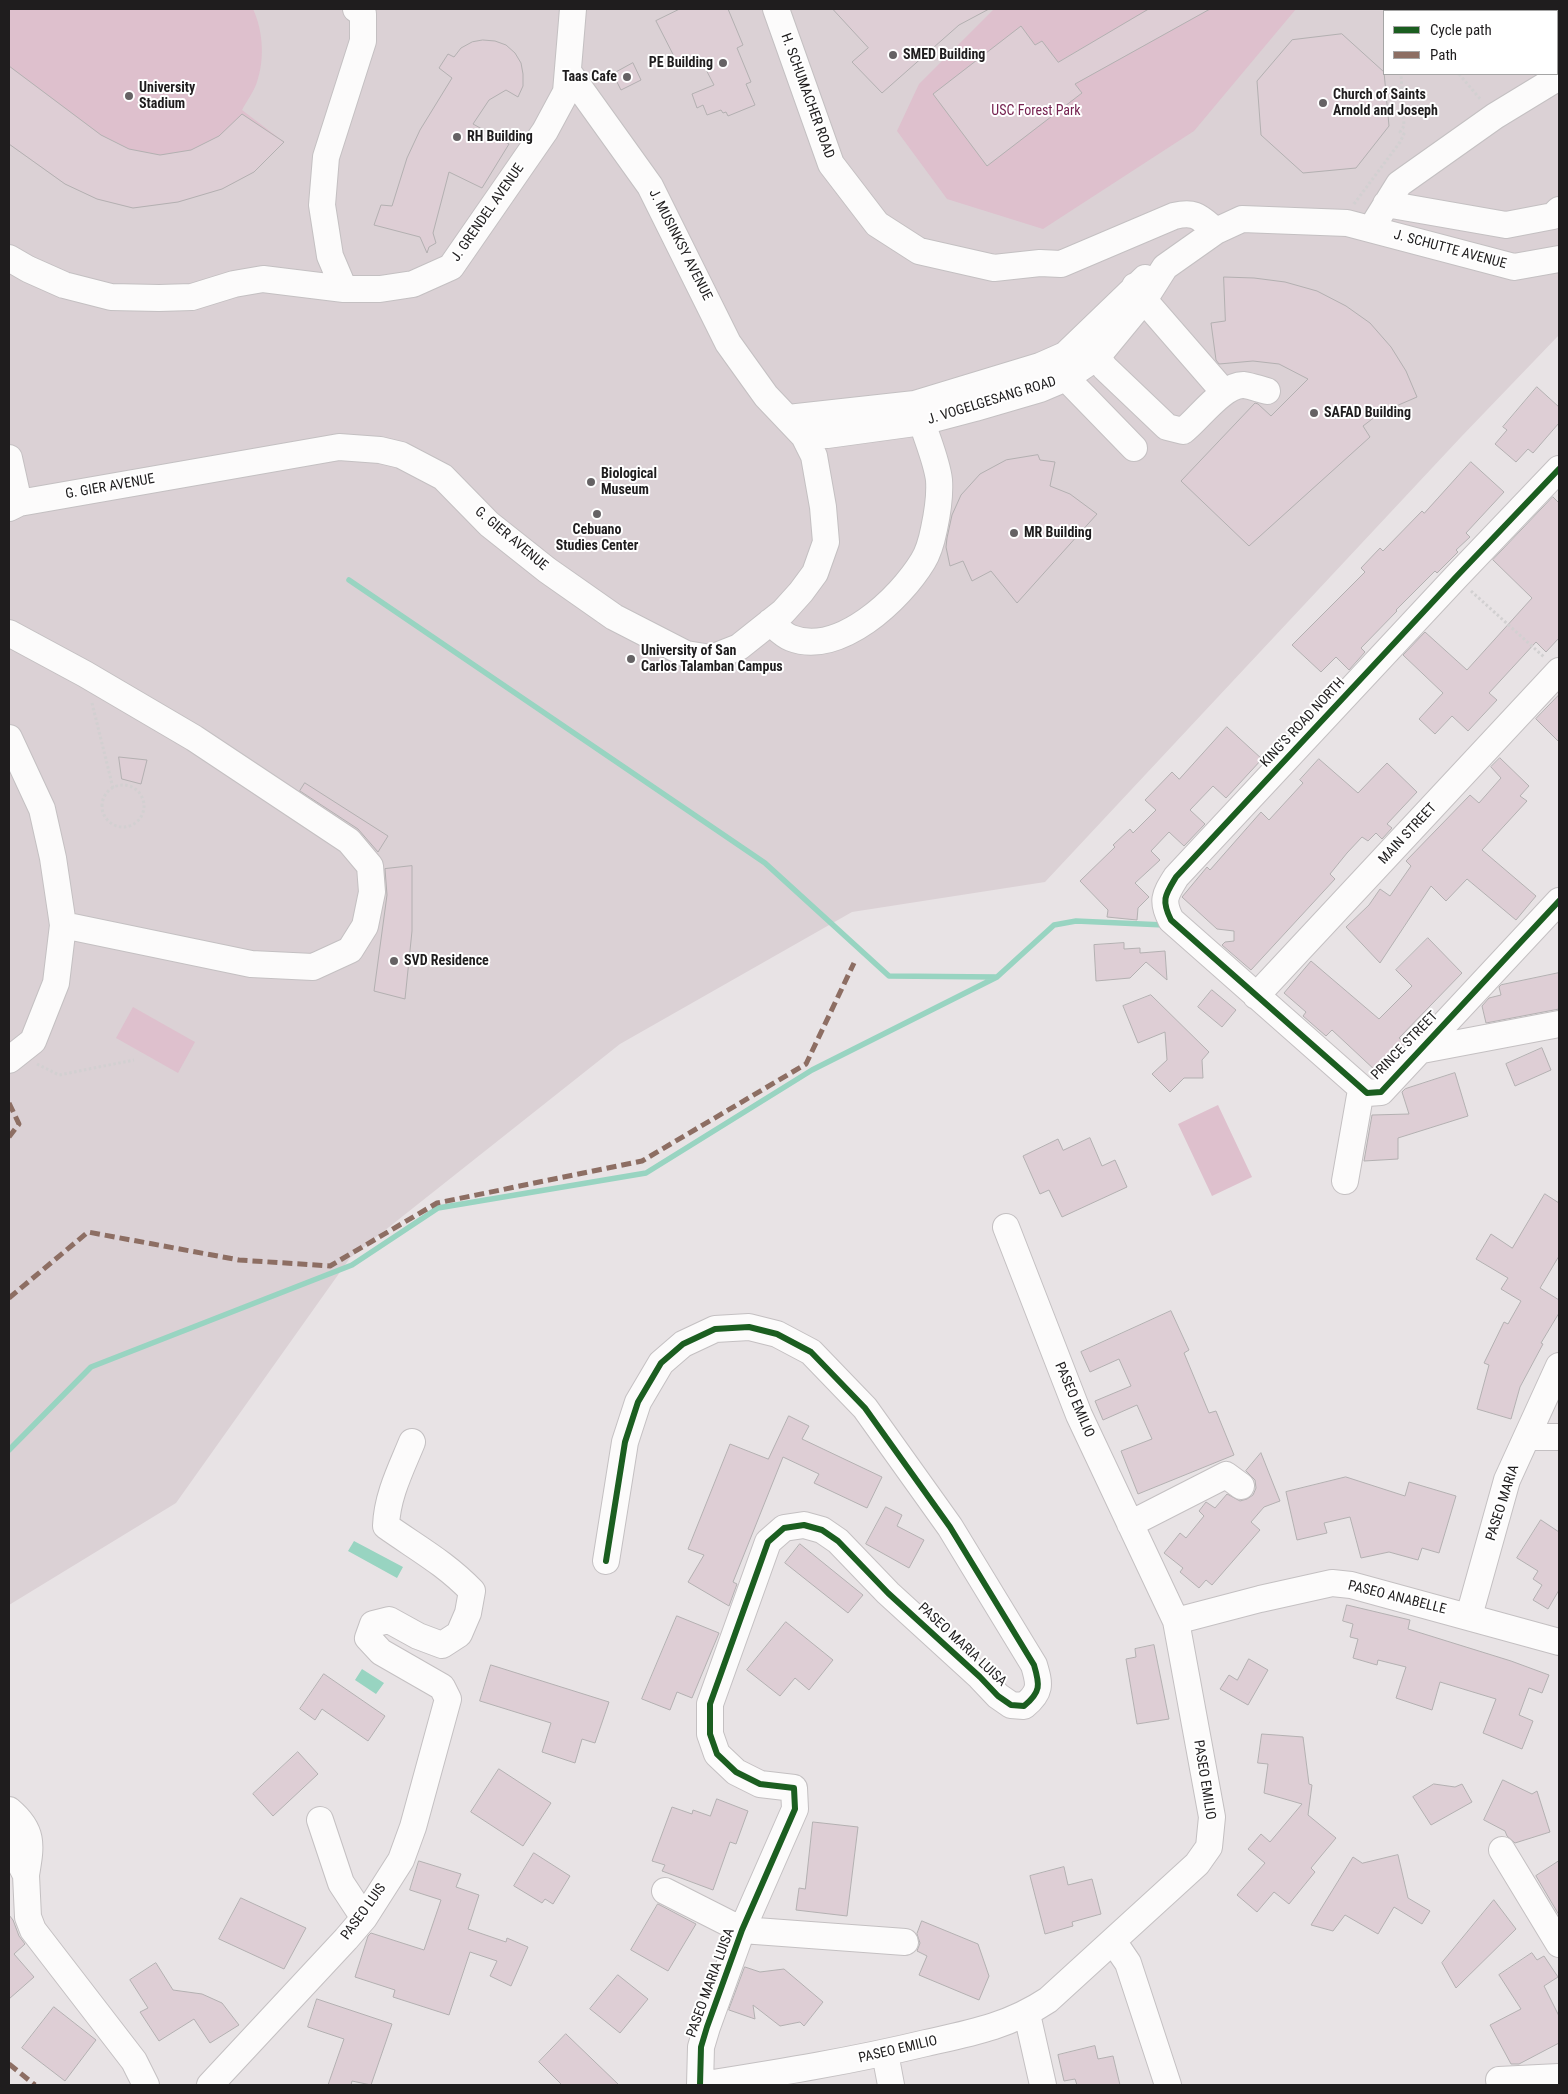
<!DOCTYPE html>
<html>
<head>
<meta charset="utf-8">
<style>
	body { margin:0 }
	#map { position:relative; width:1568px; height:2094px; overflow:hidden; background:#e8e3e5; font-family:"Roboto Condensed",sans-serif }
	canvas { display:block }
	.frame { position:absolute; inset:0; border:10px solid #1f1d1e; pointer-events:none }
	.legend { position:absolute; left:1383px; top:10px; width:175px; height:65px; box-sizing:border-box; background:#fff; border:1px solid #a5a5a5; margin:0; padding:6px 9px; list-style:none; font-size:15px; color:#1f1d1e }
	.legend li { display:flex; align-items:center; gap:10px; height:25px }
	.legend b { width:25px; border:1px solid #a5a5a5 }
</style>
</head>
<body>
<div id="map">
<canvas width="1568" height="2094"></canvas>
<div class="frame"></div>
<ul class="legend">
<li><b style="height:6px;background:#1b5e20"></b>Cycle path</li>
<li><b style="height:6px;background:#8d6e63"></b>Path</li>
</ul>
</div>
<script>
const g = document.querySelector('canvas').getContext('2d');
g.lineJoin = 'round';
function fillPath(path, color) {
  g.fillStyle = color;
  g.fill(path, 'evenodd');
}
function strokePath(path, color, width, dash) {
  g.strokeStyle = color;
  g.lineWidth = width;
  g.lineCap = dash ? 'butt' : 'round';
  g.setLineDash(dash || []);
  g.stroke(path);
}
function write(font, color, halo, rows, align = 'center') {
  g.font = font + ' "Roboto Condensed",sans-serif';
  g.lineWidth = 4;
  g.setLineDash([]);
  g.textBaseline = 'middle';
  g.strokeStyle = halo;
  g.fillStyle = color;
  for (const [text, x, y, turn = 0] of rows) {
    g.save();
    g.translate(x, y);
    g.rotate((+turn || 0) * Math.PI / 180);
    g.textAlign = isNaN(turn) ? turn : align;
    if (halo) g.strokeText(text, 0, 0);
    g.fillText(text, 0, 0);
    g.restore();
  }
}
fillPath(new Path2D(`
	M9,9H1559V335L1461,437L1045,882L852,912L620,1044L350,1258L176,1503L9,1605ZM1384,11H1557V74H1384Z`), '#dbd1d5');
fillPath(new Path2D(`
	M9,9H253C263,30 265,59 257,82C254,91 247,101 242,110L284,142L254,172L222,189L178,202L133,208L97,199L65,184L9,144Z
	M994,9H1296L1194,131L1043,229L947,199L897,131L919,84Z
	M133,1007L195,1042L178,1073L116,1038Z
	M1218,1105L1252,1177L1212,1196L1178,1124Z`), '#dec0cd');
fillPath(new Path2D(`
	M354,1541L403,1567L397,1578L348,1551Z
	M362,1669L384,1683L376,1694L355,1680Z`), '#98d4c1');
strokePath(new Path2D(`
	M349,580L765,863L889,976L996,977
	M9,1450L91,1367L352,1265L438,1208L646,1173L812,1070L997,977L1054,925L1076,921L1164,925`), '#98d4c1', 5.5);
const building = new Path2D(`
	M680,9H728L743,45L737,48L751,82L746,84L755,105L728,116L726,112L723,113L721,110L707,115L703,105L697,108L692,94L714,85L700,58L680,68L656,21Z
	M833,9H989L959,25L882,93L852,62L868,48Z
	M1149,9H1210L1075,84L1082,93L987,166L933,94L1021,26L1035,45L1042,41L1058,62Z
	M1342,34L1384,72L1389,126L1356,168L1303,173L1261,135L1257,81L1292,40Z
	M483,40L495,41L506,45L515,53L521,63L523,74V86L518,97L506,90L489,100L473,124L509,144L482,188L449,172L433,233L436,243L429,247L427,253L420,237L374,225L381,205L392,206L407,158L420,130L452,78L439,68L448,54L454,57L461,48L472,42Z
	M633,63L641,80L621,90L613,74Z
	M9,66L101,135L129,149L160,155L191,150L219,136L242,114L284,142L254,172L222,189L178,202L133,208L97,199L65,184L9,144Z
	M1224,277L1254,278L1285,282L1317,291L1346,306L1370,323L1391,347L1406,371L1417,397L1380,413L1363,426L1370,437L1249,546L1181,481L1255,403L1258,404L1271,416L1308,379L1279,364L1253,361L1219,364L1216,360L1211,323L1225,321Z
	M1537,387L1559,407V423L1533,453L1528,449L1516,462L1495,444L1507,430L1503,427Z
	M1038,455L1040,460L1055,462L1050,486L1070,494L1097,514L1017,603L991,571L972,581L963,561L950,566L946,547L947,538L952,515L961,495L980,474L1006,460Z
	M1471,462L1504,492L1466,533L1470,537L1456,550L1458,552L1437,573L1435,571L1396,610L1397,611L1361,648L1365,652L1349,670L1336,657L1321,672L1292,645L1365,572L1361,568L1380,548L1383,551L1422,511L1424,513Z
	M1553,497L1559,503V638L1546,652L1536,642L1489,693L1497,700L1468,731L1452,716L1435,734L1419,719L1443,693L1403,655L1425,632L1467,670L1532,598L1493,560Z
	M1559,695V742L1536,719Z
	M1227,727L1262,759L1226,798L1213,786L1190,810L1205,824L1184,846L1169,832L1151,851L1160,860L1135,883L1149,897L1138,908L1137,920L1107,917L1108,910L1080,881L1115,847L1113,845L1130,829L1133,833L1156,810L1145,800L1172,772L1179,779Z
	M119,757L147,760L141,784L122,779Z
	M1500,758L1529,786L1520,796L1527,801L1482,850L1536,896L1516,920L1467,879L1446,901L1431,886L1380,963L1346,927L1369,905L1380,889L1390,896L1411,866L1406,861L1470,795L1479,803L1501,778L1491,767Z
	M1319,759L1358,793L1387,763L1417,792L1387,824L1392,828L1382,839L1376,833L1368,841L1362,837L1347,853L1330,874L1335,879L1251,970L1222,945L1225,942L1234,941V931L1217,929L1182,897L1207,867L1210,870L1261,812L1269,820L1303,783L1300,780Z
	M305,783L388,836L378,852L358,829L300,791Z
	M412,866V931L405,999L374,991L387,895L385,869Z
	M1428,938L1462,973L1399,1038L1405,1043L1377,1072L1332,1030L1326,1036L1303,1016L1306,1012L1284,993L1311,961L1379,1019L1412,986L1396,970Z
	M1124,943V949L1140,948V953L1165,951L1167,980L1146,962L1130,978L1096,981L1094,945Z
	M1559,973V1009L1486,1023L1482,1006L1489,998L1501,995L1499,987L1501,985Z
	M1212,990L1236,1010L1222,1027L1198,1007Z
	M1151,995L1209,1052L1202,1060L1203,1078H1184L1170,1092L1152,1074L1167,1060L1165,1032L1138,1043L1123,1006Z
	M1542,1048L1551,1070L1515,1086L1506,1064Z
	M1455,1073L1468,1116L1398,1138V1159L1364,1161L1372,1115L1409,1114L1402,1092L1405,1089Z
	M1090,1138L1102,1166L1115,1160L1127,1187L1062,1217L1049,1190L1040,1194L1023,1156L1058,1139L1063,1150Z
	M1545,1194L1559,1203V1256L1540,1288L1559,1300V1313L1541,1343L1543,1344L1520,1387L1511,1419L1477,1409L1489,1365L1484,1363L1504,1322L1508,1324L1521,1301L1501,1289L1508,1278L1476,1259L1491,1234L1512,1248Z
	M1171,1311L1189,1350L1184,1353L1209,1413L1216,1411L1234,1455L1138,1494L1121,1451L1152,1439L1137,1405L1103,1420L1095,1401L1131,1386L1119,1359L1090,1372L1081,1352Z
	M789,1416L809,1426L802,1439L882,1477L867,1508L814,1483L819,1474L783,1457L733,1582L737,1584L729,1606L688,1582L704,1555L688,1549L730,1444L768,1459Z
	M1261,1453L1280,1501L1264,1507L1251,1522L1260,1530L1212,1585L1206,1580L1199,1588L1180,1572L1183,1568L1164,1553L1180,1533L1186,1538L1204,1516L1199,1511L1206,1502L1215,1508L1227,1494L1240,1501L1247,1499L1253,1495L1256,1488L1255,1480L1246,1471Z
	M1346,1477L1405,1496L1409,1482L1456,1496L1439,1553L1422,1548L1418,1560L1389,1552L1361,1558L1350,1517L1324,1523L1327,1533L1297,1540L1286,1492Z
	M886,1507L902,1515L897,1526L924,1540L909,1568L866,1544Z
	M1541,1520L1559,1532V1590L1548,1609L1533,1600L1542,1585L1533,1579L1538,1571L1517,1558Z
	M800,1544L863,1595L848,1613L785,1563Z
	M1347,1605L1410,1620L1408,1629L1511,1661L1549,1675L1542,1693L1529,1688L1519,1715L1533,1721L1522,1749L1483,1733L1496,1699L1440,1682L1432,1710L1396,1698L1406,1667L1378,1660L1377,1665L1353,1658L1358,1639L1350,1637L1353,1624L1343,1621Z
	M677,1616L719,1633L692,1698L677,1692L670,1710L642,1699Z
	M786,1622L833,1660L809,1690L795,1678L780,1696L747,1670Z
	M1154,1645L1169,1719L1137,1724L1126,1659L1136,1657L1135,1649Z
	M1249,1659L1268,1670L1248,1705L1220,1689L1229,1675L1237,1680Z
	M491,1665L609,1702L595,1743L582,1739L575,1763L542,1752L551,1723L480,1701Z
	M324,1674L385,1716L368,1741L322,1709L315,1720L300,1709Z
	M1262,1734L1303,1737L1309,1784L1312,1785L1308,1815L1336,1838L1311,1868L1315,1872L1289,1904L1274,1892L1257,1912L1237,1895L1265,1863L1248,1849L1261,1834L1270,1842L1302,1804L1264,1793L1268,1764L1258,1763Z
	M298,1752L318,1774L273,1816L253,1794Z
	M499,1769L551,1803L523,1846L471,1812Z
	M1503,1780L1532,1794L1537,1791L1550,1832L1515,1843L1507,1836L1505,1831L1484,1820Z
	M1434,1784L1455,1787L1462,1784L1472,1802L1431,1825L1413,1797Z
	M717,1799L748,1811L736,1844L730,1842L713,1890L662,1871L665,1865L652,1861L672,1807L692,1814L693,1810L710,1816Z
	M813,1822L858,1827L847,1916L796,1910L799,1888L805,1889Z
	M534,1853L570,1876L553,1904L545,1899L542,1903L514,1886Z
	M1398,1855L1408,1898L1430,1911L1422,1924L1394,1907L1378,1934L1345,1915L1333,1931L1311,1925L1353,1857L1362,1863Z
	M419,1861L461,1874L456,1887L479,1895L468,1929L506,1942L507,1938L528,1947L511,1986L490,1976L497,1961L470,1952L449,2015L393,1997L395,1990L355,1977L368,1936L371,1933L424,1950L441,1900L410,1890Z
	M1559,1861V1915L1536,1876Z
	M1064,1867L1068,1885L1092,1879L1101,1914L1072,1922L1073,1926L1045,1934L1030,1876Z
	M241,1898L306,1928L284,1969L219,1939Z
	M1494,1900L1516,1929L1456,1988L1442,1963Z
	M658,1904L696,1924L668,1971L631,1950Z
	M9,1915L13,1920L19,1936L25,1944L14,1954L34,1977L9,1999Z
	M922,1921L978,1944L989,1976L979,2000L919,1975L927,1956L917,1951L920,1943L917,1934Z
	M1532,1953L1537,1960L1544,1956L1558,1977L1544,1986L1559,2016V2043L1519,2064H1511L1490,2025L1521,2009L1499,1975Z
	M156,1963L173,1990L202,1994L222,2003L239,2025L210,2043L194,2019L159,2041L140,2012L148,2008L130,1980Z
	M745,1967L760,1972L784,1969L823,2002L804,2026L800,2022L780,2026L753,2005L755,2019L729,2010Z
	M618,1975L648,1999L620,2033L590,2009Z
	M317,1999L392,2024L371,2085L352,2081L351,2085H328L344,2039L308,2027Z
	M54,2007L96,2040L65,2081L22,2048Z
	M566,2034L619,2085H562L539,2062Z
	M1095,2046L1098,2059L1113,2056L1120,2085H1077L1075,2079L1064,2081L1058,2055Z`);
fillPath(building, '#deced5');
strokePath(building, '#b3b0b1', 1);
const minor = new Path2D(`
	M776,9L831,164L877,224L919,251L994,268L1040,263L1061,264L1174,216C1196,211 1199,217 1216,231
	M1386,204L1506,225L1553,216L1559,210
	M1371,229L1399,184L1495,116L1559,77
	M9,258L28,269L64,285L111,297L159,298L192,297L234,284L263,279L344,289H380L413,284L451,267L545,131L566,92L573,9
	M1135,286L1144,300L1224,392
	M344,289L330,256L322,205L326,157L363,41V14L356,9
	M1097,357L1105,368L1167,427L1183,431C1199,419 1223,384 1244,385C1251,386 1259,389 1267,391
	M1066,378L1134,448
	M788,418L915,404L1040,366L1065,355L1145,278
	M804,436L827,435L922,422L975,408L1040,389L1066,378L1097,357L1144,300L1165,267L1216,231L1242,219L1347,223L1514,267L1559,259
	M9,458L19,503
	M1559,469L1456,577L1176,877C1165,895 1161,900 1171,920L1367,1093L1381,1092L1559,901
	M9,508L19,503L339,447L380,450L401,455L443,477L489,524L547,570L614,617L686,654L711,658L739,647L783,612L801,592L815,573L826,542L823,507L814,456L804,436L766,396L728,343L650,186L569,73
	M770,622C776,627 783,635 791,638C839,657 900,599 923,561C928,553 932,539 934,529C937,515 940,494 939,480C937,462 927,439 922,422
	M9,633L85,674L194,738L349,841L370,866L372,892L365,926L350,950L313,967L251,964L63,925
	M9,738L42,809L53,858L63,925L56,983L33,1041L9,1060
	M1256,996L1559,671
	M1422,1050L1559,1024
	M1345,1181L1361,1090
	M1528,1437H1559
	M1130,1524L1226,1475L1241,1486
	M606,1561L625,1442L638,1402L661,1363L683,1344L715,1329L749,1327L777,1334L811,1352L865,1408L950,1527L1034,1665C1040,1685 1041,1692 1024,1706L1011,1705L998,1696L980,1677L888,1593L838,1541L822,1530L804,1525L784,1528L768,1542L710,1704V1734L717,1754L736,1772L760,1784L794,1788L795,1809L742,1930L707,2027L701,2047L700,2085
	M1469,1616L1507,1480L1559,1366
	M1176,1621L1260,1599L1332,1583L1351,1585L1559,1642
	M9,1810C34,1831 31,1845 26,1875L9,1842
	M320,1820L341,1883L364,1918
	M1502,1850L1559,1944
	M26,1875L28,1917L33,1930L134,2061L146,2085
	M665,1891L742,1930L905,1942
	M1113,1941L1128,1963L1168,2085
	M1027,2014L1043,2085
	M885,2053L891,2085
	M1499,2080L1559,2077
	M210,2085L346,1939L364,1918L401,1860L413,1827L448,1699L442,1687L381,1652L368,1638L373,1624L389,1620L418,1636L442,1645L459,1634L468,1613L472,1591C445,1563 417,1548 386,1526C387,1496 401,1469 412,1442
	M701,2085C776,2073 852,2061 926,2043C971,2033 1009,2026 1048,2000L1197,1864L1209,1847L1212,1817L1176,1621L1079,1415L1006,1227`);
strokePath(minor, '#c4c0c2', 28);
strokePath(new Path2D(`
	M1459,74L1481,100
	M1354,204L1400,142L1404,134L1400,132L1404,126L1401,74
	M1471,591L1544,657
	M92,703L113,788
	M102 806a21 21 0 1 1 42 0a21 21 0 1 1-42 0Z
	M37,1064L59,1075L134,1060`), '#d2d0d1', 3, [2.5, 2.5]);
strokePath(minor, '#fcfbfb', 26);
strokePath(new Path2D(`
	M9,1103L19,1124L9,1137
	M9,1298L88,1232L239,1260L330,1266L437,1203L642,1161L806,1064L854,963
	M9,2064L35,2085`), '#8d6e63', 5, [10, 5]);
strokePath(new Path2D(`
	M1559,469L1456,577L1176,877C1165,895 1161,900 1171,920L1367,1093L1381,1092L1559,901
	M606,1561L625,1442L638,1402L661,1363L683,1344L715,1329L749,1327L777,1334L811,1352L865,1408L950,1527L1034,1665C1040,1685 1041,1692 1024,1706L1011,1705L998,1696L980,1677L888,1593L838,1541L822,1530L804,1525L784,1528L768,1542L710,1704V1734L717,1754L736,1772L760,1784L794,1788L795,1809L742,1930L707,2027L701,2047L700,2085`), '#1b5e20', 6);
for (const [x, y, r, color] of [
	[893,55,5,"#656264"],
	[723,63,5,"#656264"],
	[627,77,5,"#656264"],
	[129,96,5,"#656264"],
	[1323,103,5,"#656264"],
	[457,137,5,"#656264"],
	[1314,413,5,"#656264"],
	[591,482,5,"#656264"],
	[597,514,5,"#656264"],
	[1014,533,5,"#656264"],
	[631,659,5,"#656264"],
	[394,961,5,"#656264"]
]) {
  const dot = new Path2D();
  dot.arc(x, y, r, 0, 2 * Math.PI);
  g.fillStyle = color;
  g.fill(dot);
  strokePath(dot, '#fff', 2);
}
write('bold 14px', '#1f1d1e', '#fff', [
	["SMED Building",903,55],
	["PE Building",713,63,"right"],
	["Taas Cafe",617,77,"right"],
	["University",139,88],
	["Stadium",139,104],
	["Church of Saints",1333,95],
	["Arnold and Joseph",1333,111],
	["RH Building",467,137],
	["SAFAD Building",1324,413],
	["Biological",601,474],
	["Museum",601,490],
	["Cebuano",597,530,"center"],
	["Studies Center",597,546,"center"],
	["MR Building",1024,533],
	["University of San",641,651],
	["Carlos Talamban Campus",641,667],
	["SVD Residence",404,961]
], 'left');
write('14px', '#1f1d1e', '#fff', [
	["H. SCHUMACHER ROAD",807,96,70],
	["J. GRENDEL AVENUE",488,213,-55],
	["J. MUSINKSY AVENUE",680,245,63],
	["J. SCHUTTE AVENUE",1450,250,15],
	["J. VOGELGESANG ROAD",992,401,-17],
	["G. GIER AVENUE",110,487,-10],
	["G. GIER AVENUE",511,539,40],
	["KING'S ROAD NORTH",1303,723,-47],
	["MAIN STREET",1408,834,-47],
	["PRINCE STREET",1405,1046,-46],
	["PASEO EMILIO",1074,1400,67],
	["PASEO MARIA",1503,1503,-72],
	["PASEO ANABELLE",1397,1598,14],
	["PASEO MARIA LUISA",962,1645,43],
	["PASEO EMILIO",1204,1780,81],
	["PASEO LUIS",364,1912,-54],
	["PASEO MARIA LUISA",711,1983,-70],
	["PASEO EMILIO",898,2050,-13]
]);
write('14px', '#762351', '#fff', [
	["USC Forest Park",1036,111]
]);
</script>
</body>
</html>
